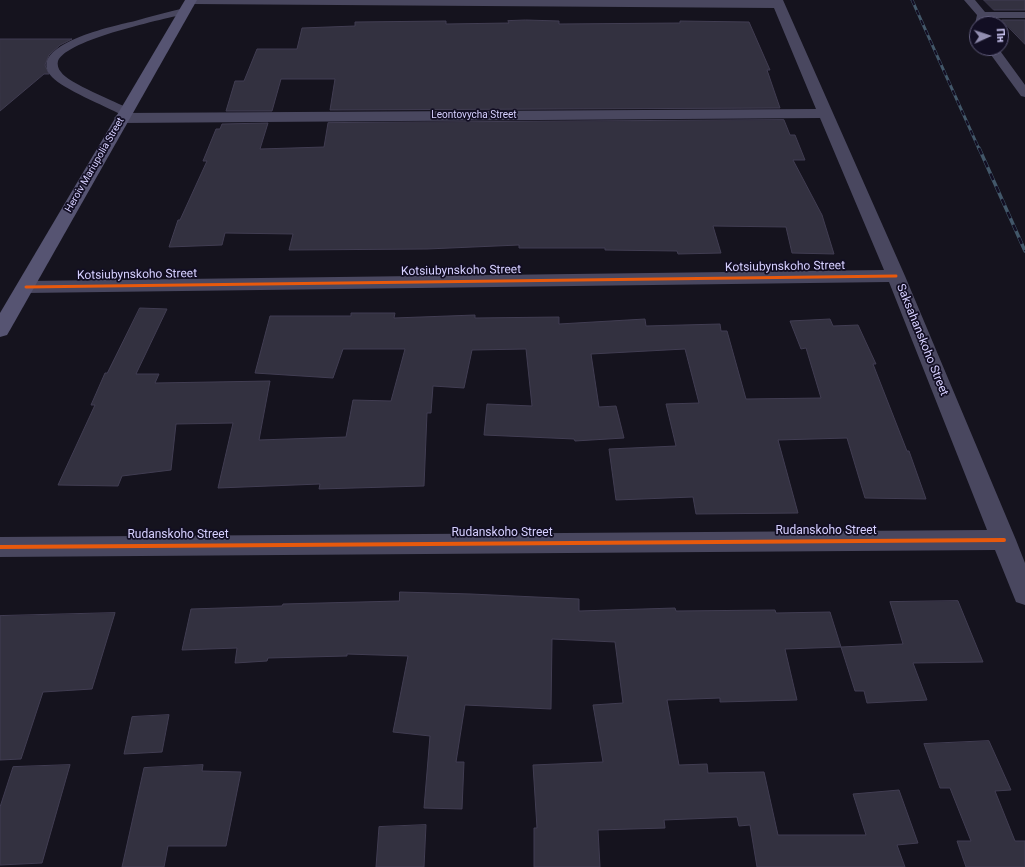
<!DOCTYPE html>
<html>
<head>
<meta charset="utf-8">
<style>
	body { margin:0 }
	#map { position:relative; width:1025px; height:867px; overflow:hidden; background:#15131e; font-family:Roboto,sans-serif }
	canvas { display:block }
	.north { position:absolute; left:969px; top:16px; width:40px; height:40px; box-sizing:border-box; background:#120e23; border:1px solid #605c7b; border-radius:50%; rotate:87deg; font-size:11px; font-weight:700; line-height:16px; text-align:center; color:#d6d0ff }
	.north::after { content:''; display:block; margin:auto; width:14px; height:18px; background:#928eb0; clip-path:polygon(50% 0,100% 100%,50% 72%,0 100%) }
</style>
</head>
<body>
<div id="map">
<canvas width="1025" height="867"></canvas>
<div class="north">Пн</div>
</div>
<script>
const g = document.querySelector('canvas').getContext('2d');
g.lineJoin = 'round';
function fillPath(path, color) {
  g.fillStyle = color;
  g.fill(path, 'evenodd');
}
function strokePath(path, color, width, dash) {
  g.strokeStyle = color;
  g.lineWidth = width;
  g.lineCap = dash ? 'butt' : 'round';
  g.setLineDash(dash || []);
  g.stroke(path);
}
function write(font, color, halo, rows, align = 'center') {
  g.font = font + ' Roboto,sans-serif';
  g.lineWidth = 3.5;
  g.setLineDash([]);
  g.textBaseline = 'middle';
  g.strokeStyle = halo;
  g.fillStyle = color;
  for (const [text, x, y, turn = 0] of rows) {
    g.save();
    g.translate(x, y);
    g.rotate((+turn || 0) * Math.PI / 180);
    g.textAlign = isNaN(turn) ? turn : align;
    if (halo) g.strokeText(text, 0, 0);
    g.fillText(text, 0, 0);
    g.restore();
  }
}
const building = new Path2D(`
	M984,0H1025V10H994Z
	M526,20L559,21V24L680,23V21L749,22L770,70H767L780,108L330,110L335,79H281L272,111H226L235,81H244L257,49H297L302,28L355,26V22L446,21V24L509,23L508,21Z
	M1002,20H1025V44Z
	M0,39H72L60,45L49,55L45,65L49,74H44L0,111Z
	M784,120L790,135H795L805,160H793L822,215L834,254L792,253L786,227L713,226L721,253L678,254L677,251L605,250V248H519V245L427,249L289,250L293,234L225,233L222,245L169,247L178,220H180L207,161H203L216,129H220L222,124L268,123L260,149L324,147L328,123Z
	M140,308L167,309L136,374H159L155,383L270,381L259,440L346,437L353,400L391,401L405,349H343L333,378L255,373L270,316H351V313H395L394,318L475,315V318L559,317V324L645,319L646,326L720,324L721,331H727L746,399L821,398L806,348L801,349L790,321L830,319L833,326L858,325L876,364H873L907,451H909L926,499L865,498L847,438L778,440L798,513L696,514L693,497L616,500L609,449L676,446L666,404L699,403L685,349L591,354L599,407L616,406L624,438L575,441L574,439L484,435L487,404L532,406L526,349L472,350L464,388L433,386L431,413H427L424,486L319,489L320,484L218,488L233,423L176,424L171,470L122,476L118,486L58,485L95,405H91L105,373H107Z
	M400,592L471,594L579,599V611L675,608L676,611L775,610L776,613L830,612L841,647L785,649L797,700L720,702V698L667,700L679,765L707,764L708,773L764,772L778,835H866L853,794L899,790L918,843L897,845L905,867H757L750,825L739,826L737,817L664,820L665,828L598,830L600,867H534V828H537L533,765L603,762L593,705L623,703L615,642L552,639L551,709L465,705L456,762H464L462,809L424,808L430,736L393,732L408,656L347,654V656L268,658L267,661L235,663L237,648L182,650L191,609L282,606L283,604L399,601Z
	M958,601L983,662L913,663L927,700L867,703L864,691H855L841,647L903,644L890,602Z
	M115,613L92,689L43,692L21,759L0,760V616Z
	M169,715L162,752L124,754L132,717Z
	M989,741L1011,790L995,791L1015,841H1025V867H966L957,841H971L950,788H940L924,744Z
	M70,765L42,863L0,865V807L13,767Z
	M203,765L202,771L241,772L226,846H168L164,867H122L144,768Z
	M426,825L424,867H376L379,827Z`);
fillPath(building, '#333140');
strokePath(building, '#413d52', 1);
fillPath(new Path2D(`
	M964,0H975L985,12H1025V18H987L985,24H977L976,26L975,24L977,15Z
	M185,8L190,11L189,13C165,19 67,39 58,61C57,64 58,69 61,72C68,83 116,102 130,109L132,112L130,115H122C105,106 63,89 52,77C23,45 117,25 135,21C151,16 168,12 185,8Z
	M986,48H998L1025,85V97L1021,96Z`), '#49475f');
fillPath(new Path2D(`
	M185,0H783L905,276L1016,540L1025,563V605L1016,602L995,550L0,557V537L987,530L889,282L26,293L19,291L17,287L19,283L26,281L884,270L820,118L122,123L117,121L114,118L117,115L122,113L816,109L774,8L191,4L187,3Z`), '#49475f');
fillPath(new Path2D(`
	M185,0H197L10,330L7,335L0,337V313Z`), '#565472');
const railFar1 = new Path2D(`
	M912,0L979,149`);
const rail = new Path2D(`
	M979,148L1025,251`);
strokePath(railFar1, '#425769', 3);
strokePath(rail, '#425769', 3.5);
strokePath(railFar1, '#120e23', 2, [5.5]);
strokePath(rail, '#120e23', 2.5, [7]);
strokePath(new Path2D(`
	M26,287L896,276`), '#e8590c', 3);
strokePath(new Path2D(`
	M0,547L1004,540`), '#e8590c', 4);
write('10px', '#d6d0ff', '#120e23', [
	["Leontovycha Street",474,115],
	["Heroiv Mariupolia Street",95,165,-60]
]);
write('12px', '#d6d0ff', '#120e23', [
	["Kotsiubynskoho Street",785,267,-1],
	["Kotsiubynskoho Street",461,271,-1],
	["Kotsiubynskoho Street",137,275,-1],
	["Saksahanskoho Street",922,340,68],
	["Rudanskoho Street",826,531],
	["Rudanskoho Street",502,533],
	["Rudanskoho Street",178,535]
]);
</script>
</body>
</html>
